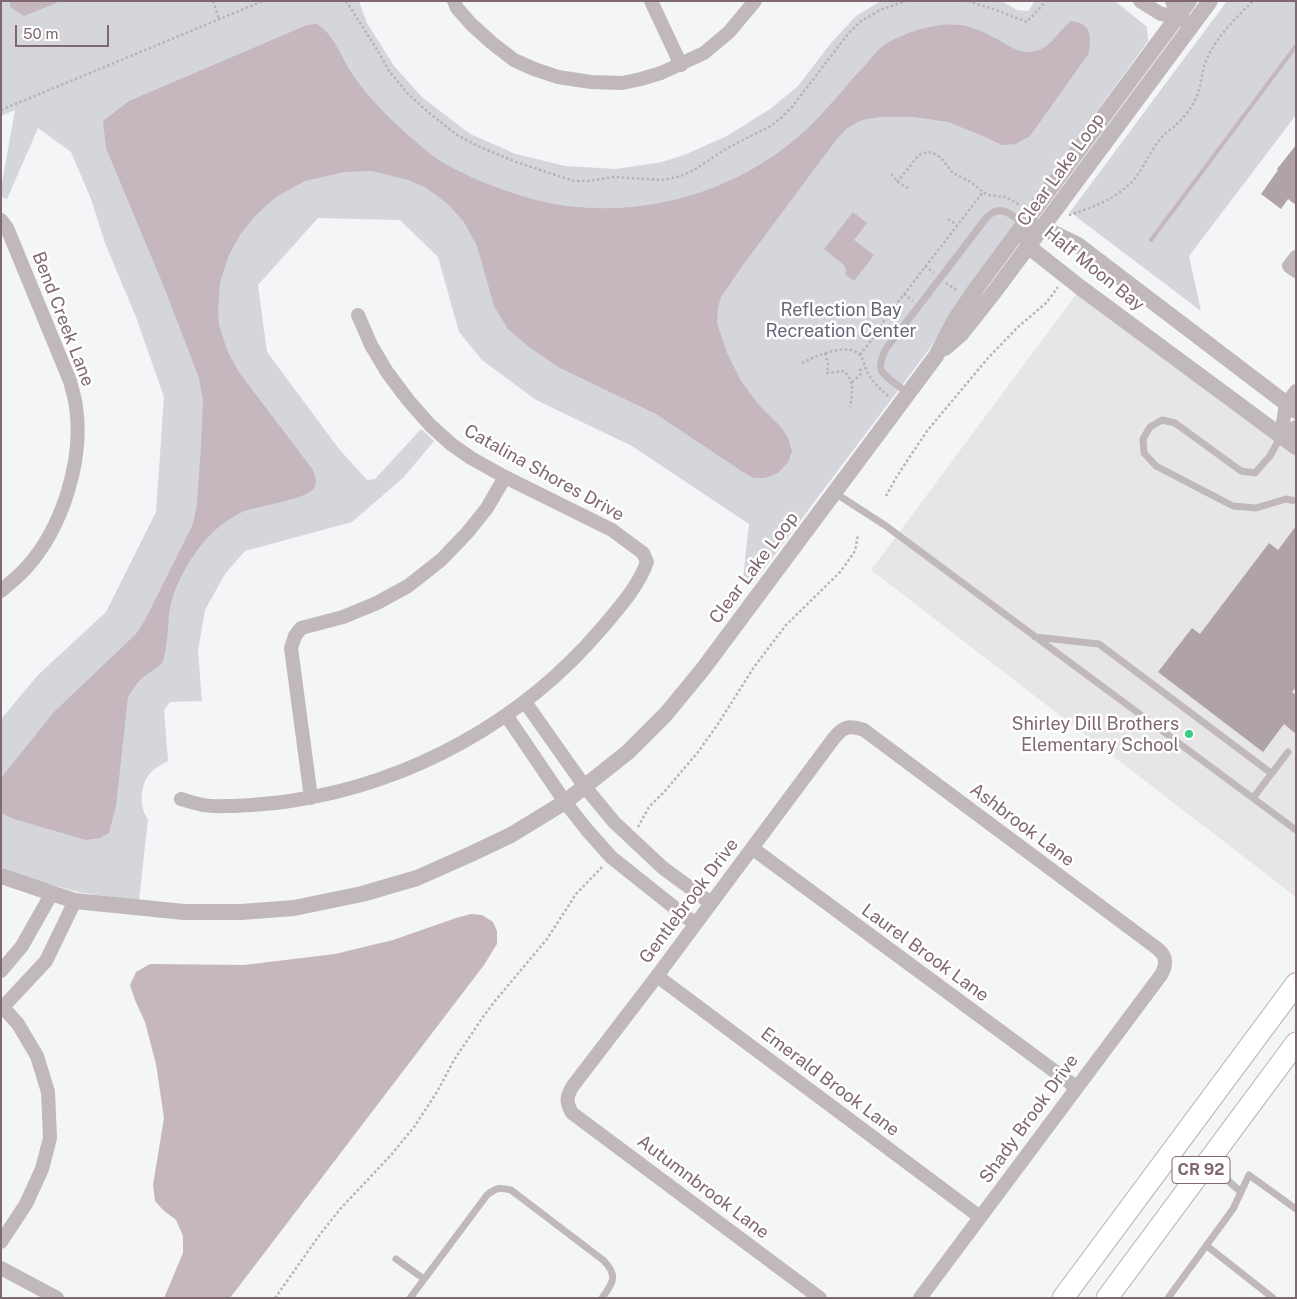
<!DOCTYPE html>
<html>
<head>
<meta charset="utf-8">
<style>
	body { margin:0 }
	#map { position:relative; width:1297px; height:1299px; overflow:hidden; background:#f3f5f6; font-family:"Public Sans",sans-serif }
	canvas { display:block }
	.frame { position:absolute; inset:0; border:2px solid #806870; pointer-events:none }
	.scale { position:absolute; left:15px; top:25px; width:94px; height:22px; box-sizing:border-box; border:2px solid #806870; border-top:0; padding-left:6px; font-size:15px; line-height:18px; white-space:nowrap; color:#806870; -webkit-text-stroke:4px #fff; paint-order:stroke }
</style>
</head>
<body>
<div id="map">
<canvas width="1297" height="1299"></canvas>
<div class="frame"></div>
<div class="scale">50 m</div>
</div>
<script>
const g = document.querySelector('canvas').getContext('2d');
g.lineJoin = 'round';
function fillPath(path, color) {
  g.fillStyle = color;
  g.fill(path, 'evenodd');
}
function strokePath(path, color, width, dash) {
  g.strokeStyle = color;
  g.lineWidth = width;
  g.lineCap = dash ? 'butt' : 'round';
  g.setLineDash(dash || []);
  g.stroke(path);
}
function write(font, color, halo, rows, align = 'center') {
  g.font = font + ' "Public Sans",sans-serif';
  g.lineWidth = 5;
  g.setLineDash([]);
  g.textBaseline = 'middle';
  g.strokeStyle = halo;
  g.fillStyle = color;
  for (const [text, x, y, turn = 0] of rows) {
    g.save();
    g.translate(x, y);
    g.rotate((+turn || 0) * Math.PI / 180);
    g.textAlign = isNaN(turn) ? turn : align;
    if (halo) g.strokeText(text, 0, 0);
    g.fillText(text, 0, 0);
    g.restore();
  }
}
fillPath(new Path2D(`
	M1081,288L1296,455V897L871,570Z`), '#e6e6e6');
fillPath(new Path2D(`
	M1,1H359L367,23L394,66L422,97L470,134L516,154L565,166L616,169L662,162L684,155L727,136L770,109L798,86L831,43L856,16L881,1H1002L1017,10L1028,11L1035,1H1115L1147,27L1148,41L966,292L930,348L752,585L743,579L749,524L632,446L536,400L482,360L459,332L438,257L400,220L318,218L258,285L267,352L339,449L367,480L375,479L421,429L434,441L403,478L352,522L245,551L225,574L205,610L198,651L202,701L170,702L164,710L168,761C160,765 153,769 148,776C140,788 139,808 148,819L139,901L78,892L16,875L1,869V719L38,675L106,612L156,512L164,397L136,317L105,243L91,199L71,152L38,128L7,199L1,197V188L15,110L1,116Z
	M1227,1H1296V115L1189,256L1201,311L1070,212Z`), '#d4d6dc');
fillPath(new Path2D(`
	M10,1H61L24,16L10,7Z
	M1071,21C1092,24 1091,35 1089,53L1030,136L1016,144L1002,145L983,136L948,122L914,117H880L862,120L847,128L836,140L743,265L721,297L718,307L717,323L727,353L741,381L758,404L782,428L788,438L792,451L788,462L778,473L765,478H754L743,472L656,414L560,368L529,347L508,329L494,306L477,246L464,222L448,204L425,187L408,180L372,171L344,172L305,181L276,197L255,216L240,235L229,255L220,282L218,309L219,325L227,350L238,371L313,470C315,476 318,482 314,488C306,500 257,506 242,512C234,516 226,521 220,526C196,545 173,584 169,614C168,625 167,654 162,663C160,667 146,674 141,679C136,684 132,691 128,697L116,806L109,833L100,838L86,840L14,819L1,813V778L54,712L136,634L145,620L193,524L197,504L201,445L203,400L199,378L164,287L106,148L103,121L129,101L307,25L317,24C335,35 341,58 353,75C370,100 392,121 415,141C421,146 426,151 433,156C451,168 472,178 493,186C520,196 548,205 577,207C660,215 746,186 807,129C829,108 847,84 868,62C874,55 880,47 887,43C910,31 935,22 961,25C971,27 983,31 991,36C1008,44 1021,58 1041,49C1054,43 1060,29 1071,21Z
	M853,212L867,223L854,240L874,255L854,281L845,274L846,270L844,265L824,249Z
	M471,914L482,915L493,922L497,931V944L484,965L230,1298H164L183,1253V1236L176,1220L163,1210L155,1201L153,1185L164,1118L156,1064L145,1022L135,1000L130,985L136,972L150,964L244,965L335,954L393,940L456,918Z`), '#c5b7bd');
strokePath(new Path2D(`
	M1151,240L1296,46`), '#c5b7bd', 4);
fillPath(new Path2D(`
	M1296,145V205L1288,199L1281,209L1261,194L1278,170L1277,169Z
	M1296,526V687L1292,692L1296,695V734L1284,724L1263,752L1158,672L1192,628L1200,634L1269,543L1278,550Z`), '#afa3a7');
const primary = new Path2D(`
	M1063,1298L1296,984
	M1107,1298L1296,1043`);
strokePath(primary, '#b6afb1', 23);
strokePath(new Path2D(`
	M213,1L219,19
	M346,1L378,51L389,71L408,94L429,113L457,135L478,146L516,162L574,181H588L614,177L663,180L681,176L694,170L724,150L743,140L769,127L781,118L792,107L848,34L860,22L880,10L906,1
	M968,1L996,10L1027,22L1046,1
	M1,110L263,1
	M891,174L899,183L910,189
	M897,182L918,156L923,153L929,152L935,154L941,158L953,173L971,182L983,192L988,195L1006,197L1020,205
	M1069,215C1095,207 1123,196 1139,173C1147,161 1152,148 1162,137C1166,132 1172,129 1176,125C1184,117 1192,108 1196,98C1202,86 1201,72 1206,61C1216,37 1235,19 1253,1
	M948,219L957,225
	M925,266L934,273
	M946,283L958,291
	M904,294L913,301
	M825,353L828,364L827,373L844,371C855,381 852,394 850,407
	M860,355L873,338L885,319L983,192
	M802,363C814,357 846,342 859,354C864,359 865,369 869,375C874,384 881,389 888,396
	M852,382L860,375V370L865,368
	M886,496L897,476L927,431L988,358L1018,327L1046,303L1058,287
	M638,827L649,807L665,791L698,752L718,724L754,667L786,625L841,571L855,551L858,535
	M275,1298L321,1233L341,1208L391,1155L414,1127L437,1092L454,1060L483,1017L495,1001L547,939L576,894L603,866`), '#b9b3b5', 2.5, [2.5, 2.5]);
strokePath(new Path2D(`
	M909,394C902,388 884,377 881,370C879,363 883,356 885,350L987,217C1001,203 1011,215 1024,224
	M1281,436L1270,456L1255,473L1241,471L1175,423L1162,420L1150,427L1143,439L1144,453L1156,466L1233,506L1256,508L1286,499L1296,501
	M835,493L886,526L1296,830
	M1035,637L1099,644L1271,773
	M1253,798L1288,752
	M1209,1164L1241,1192
	M1207,1246L1273,1298
	M396,1259L424,1279
	M410,1298L487,1195C496,1188 499,1187 511,1190L603,1260C618,1275 614,1282 602,1298
	M1168,1298L1233,1209L1249,1175L1296,1209`), '#c0b8bb', 7);
strokePath(new Path2D(`
	M454,1L457,8L471,24L492,43L514,60L534,69L558,77L591,82L622,83L641,79L661,73L704,53L729,32L755,1
	M651,1L681,65
	M1140,1L1161,14L1179,16L1185,21
	M1172,1L1179,16
	M1,220L7,228L70,381C72,389 75,398 76,407C84,460 62,528 27,567C19,576 10,583 1,591
	M1296,257L1289,266L1296,271
	M1281,436L1286,404L1296,391
	M1281,436L1296,427
	M525,702L585,787L614,822L663,868L711,903
	M506,715L565,802L587,830L611,857L695,924
	M311,798L291,648L295,636L301,628L343,617L377,603L408,586L441,560L467,533L487,508L505,477
	M181,799C188,801 196,804 203,805C213,807 224,806 234,806C253,805 271,804 290,801C411,783 523,721 602,628C619,608 638,587 647,562L643,553L612,530L505,477L471,458L451,444L430,425L408,400L387,372L371,345L358,315
	M752,848L1076,1087
	M1,971L22,946L52,893
	M657,976L980,1217
	M1,1005L18,1024L37,1056L48,1092L50,1138L42,1169L26,1204L1,1242
	M3,1007L46,961L75,901
	M1,1268L57,1298
	M820,1298L572,1113C566,1102 566,1098 572,1087L657,976L834,738C844,726 849,725 864,730L1158,949C1167,957 1167,964 1161,975L920,1298`), '#c0b8bb', 14);
strokePath(new Path2D(`
	M945,348L961,334L995,291L1210,1
	M1296,411L1078,245L1043,228L1024,224L1029,247L1081,288L1296,447
	M1,876L75,901L184,912H241L294,908L362,894L417,878L471,854L511,835L565,802L628,752L666,714L703,669L936,356L956,318L975,290L1189,1`), '#c0b8bb', 16);
strokePath(primary, '#fff', 21);
for (const [x, y, r, color] of [
	[1189,734,5,"#3bcd81"]
]) {
  const dot = new Path2D();
  dot.arc(x, y, r, 0, 2 * Math.PI);
  g.fillStyle = color;
  g.fill(dot);
  strokePath(dot, '#fff', 2);
}
for (const [x, y, w] of [
	[1201,1170,58]
]) {
  const box = new Path2D();
  box.roundRect(x - w / 2, y - 13.5, w, 27, 4);
  g.fillStyle = '#fff';
  g.fill(box);
  strokePath(box, '#806870', 1);
}
write('bold 16px', '#806870', null, [
	["CR 92",1201,1170]
]);
write('18px', '#806870', '#fff', [
	["Clear Lake Loop",1061,170,-54],
	["Half Moon Bay",1094,269,39],
	["Bend Creek Lane",63,319,69],
	["Catalina Shores Drive",544,473,29],
	["Clear Lake Loop",754,568,-53],
	["Ashbrook Lane",1022,825,37],
	["Gentlebrook Drive",689,901,-53],
	["Laurel Brook Lane",925,953,36],
	["Emerald Brook Lane",830,1082,37],
	["Shady Brook Drive",1029,1119,-54],
	["Autumnbrook Lane",703,1187,37]
]);
write('18px', '#676678', '#fff', [
	["Reflection Bay",841,310],
	["Recreation Center",841,331]
]);
write('18px', '#806870', '#fff', [
	["Shirley Dill Brothers",1179,724],
	["Elementary School",1179,745]
], 'right');
</script>
</body>
</html>
